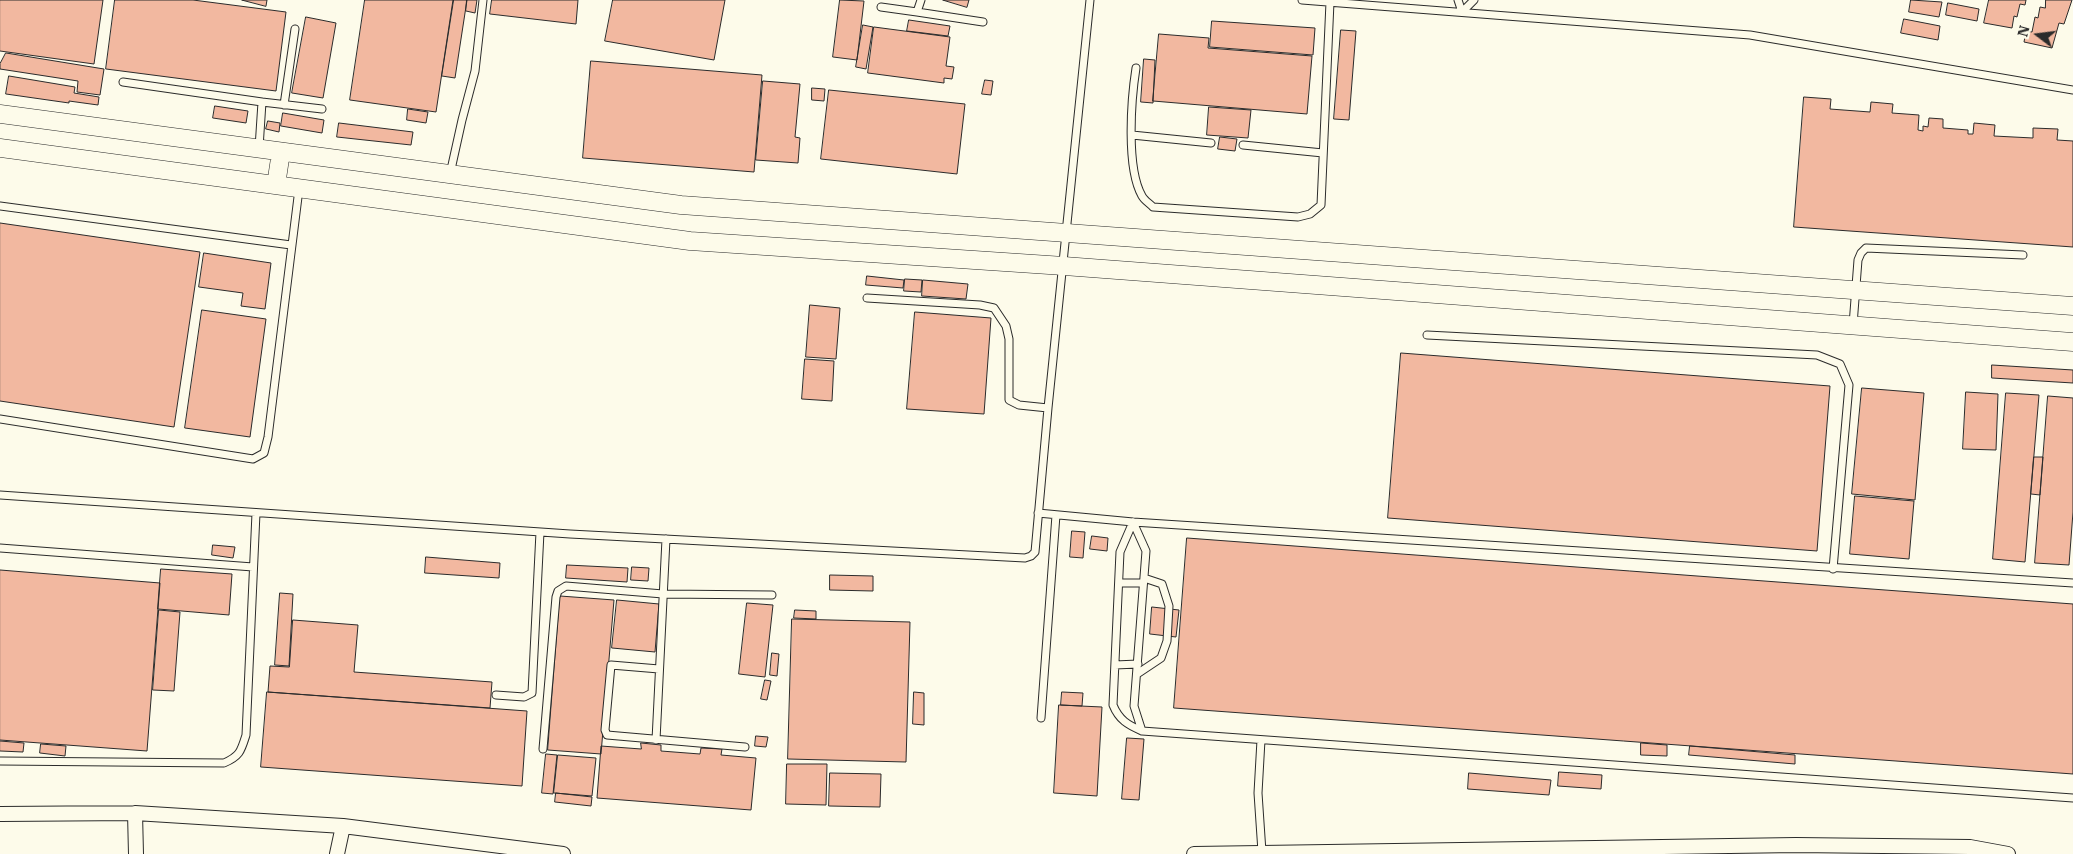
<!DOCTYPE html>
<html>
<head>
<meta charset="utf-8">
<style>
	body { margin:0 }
	#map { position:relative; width:2073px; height:854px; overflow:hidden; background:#fdfbea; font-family:"IBM Plex Serif",serif }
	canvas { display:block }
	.north { position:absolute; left:2013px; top:10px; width:50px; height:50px; -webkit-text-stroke:4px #fdfbea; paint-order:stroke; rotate:285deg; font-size:14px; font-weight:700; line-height:20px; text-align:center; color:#2b2b2b }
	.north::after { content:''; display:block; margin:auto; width:18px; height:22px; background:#2b2b2b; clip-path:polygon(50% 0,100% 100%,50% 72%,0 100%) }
</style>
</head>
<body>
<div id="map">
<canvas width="2073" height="854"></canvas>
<div class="north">N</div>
</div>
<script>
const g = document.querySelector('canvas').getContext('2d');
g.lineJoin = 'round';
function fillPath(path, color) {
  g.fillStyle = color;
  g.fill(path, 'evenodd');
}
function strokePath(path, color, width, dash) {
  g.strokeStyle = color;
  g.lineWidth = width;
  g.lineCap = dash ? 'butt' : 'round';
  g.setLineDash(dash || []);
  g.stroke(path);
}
const building = new Path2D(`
	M0,0H103L94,64L0,51Z
	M115,0H193L286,12L276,91L106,69Z
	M242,0H267L266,6Z
	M365,0H453L436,112L350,100Z
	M454,0H467L455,78L442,76Z
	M467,0H477L475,13L466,11Z
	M492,0H578L576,24L490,14Z
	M613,0H725L714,60L605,41Z
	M840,0L864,1L857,60L833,57Z
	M943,0H969L967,7Z
	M1911,0L1942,2L1939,17L1909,12Z
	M1989,0H2026L2025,5L2020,4L2017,17L2014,16L2012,28L1984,23Z
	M2046,0H2072L2064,24L2059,23L2052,48L2024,42L2026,31L2032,32L2035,17L2038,18L2040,7L2045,8Z
	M1948,3L1979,9L1977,21L1946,15Z
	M306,17L336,23L323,98L292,93Z
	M1904,19L1940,26L1938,40L1901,33Z
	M909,20L950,26L948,36L907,31Z
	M1212,21L1315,28L1313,55L1210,47Z
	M863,25L873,27L866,69L856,67Z
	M874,27L950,37L946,66L954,67L952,79L944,78V83L868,73Z
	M1341,30L1356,31L1349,120L1334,119Z
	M1159,34L1209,38L1208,48L1312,56L1307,114L1153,101Z
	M6,53L104,69L100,95L77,92L78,81L0,69V64Z
	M1144,59L1155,60L1153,103L1141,102Z
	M591,61L762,75L754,172L583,158Z
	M9,76L75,87L74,93L99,97L98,105L69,101V103L6,94Z
	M985,80L993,81L991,95L982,94Z
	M763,81L800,84L795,137L800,138L798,163L756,160Z
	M812,88L825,89L824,101L812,100Z
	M829,90L965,104L957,174L821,159Z
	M1804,97L1831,99L1830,109L1870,112L1871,102L1893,104L1892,113L1919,115L1918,130L1923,131V126L1928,127L1929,118L1943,119V128L1968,130V134H1973L1974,123L1995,125L1994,136L2033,138V128L2058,129L2057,140L2073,141V247L1794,227Z
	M215,106L248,111L246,123L213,118Z
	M1209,107L1251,110L1248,138L1207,135Z
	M408,109L428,112L426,123L407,120Z
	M283,113L324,120L322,133L281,126Z
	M268,121L280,123L279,132L266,129Z
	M339,123L413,132L411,145L337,137Z
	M1220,137L1237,139L1235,151L1218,149Z
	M0,223L200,252L174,427L0,401Z
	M204,253L271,263L265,309L241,306L243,293L199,287Z
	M867,276L904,280L903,288L866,285Z
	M905,279L922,280L921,292L904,291Z
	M923,280L968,284L966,299L922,296Z
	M810,305L840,308L836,359L806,357Z
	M202,310L266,319L250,437L185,428Z
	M915,312L991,318L984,414L907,409Z
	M1401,353L1830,386L1817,551L1388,518Z
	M805,359L834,361L832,401L802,399Z
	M1992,365L2073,370V383L1992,378Z
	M1862,388L1924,393L1915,500L1852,494Z
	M1966,392L1998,394L1996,450L1963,449Z
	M2006,393L2039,395L2025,562L1993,559Z
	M2048,396L2073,398V512L2069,565L2035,563Z
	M2034,457H2043L2040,495L2031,494Z
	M1855,496L1914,501L1909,559L1850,554Z
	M1072,531L1085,532L1083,558L1070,557Z
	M1092,536L1108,538L1107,551L1090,549Z
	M1187,538L2073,604V774L1174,708Z
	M213,545L235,547L233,558L212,555Z
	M426,557L500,563L499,578L425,573Z
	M567,565L628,568L627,582L566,578Z
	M632,567L649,568L648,581L631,580Z
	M161,569L232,574L229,615L158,609Z
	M0,570L160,583L147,751L0,740Z
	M830,575L873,576V591L830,590Z
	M280,593L293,594L289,666L275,665Z
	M560,596L614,600L601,754L548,750Z
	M617,600L659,604L655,652L612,648Z
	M747,603L773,605L765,677L739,674Z
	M1152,607L1179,610L1176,637L1150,634Z
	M159,610L180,612L174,691L153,690Z
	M795,610L816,611V619L794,618Z
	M792,619L910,622L906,762L788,759Z
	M293,620L358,625L354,672L492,682L490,708L268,692L270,666L289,667Z
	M772,653L779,654L777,676L770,675Z
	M765,680L771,681L767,700L761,699Z
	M267,692L527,711L522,786L261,767Z
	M914,692L924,693V725L913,724Z
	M1062,692L1083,693L1082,706L1061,705Z
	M1059,705L1102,707L1097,796L1054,793Z
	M756,736L768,737L766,747L755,746Z
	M1127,738L1144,739L1139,800L1122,799Z
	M0,741L24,743L23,752L0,751Z
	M641,743L661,745V751L700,754L701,748L722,749L721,755L756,758L751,810L597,798L601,746L641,749Z
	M1641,743L1667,745V756L1641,755Z
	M41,744L66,746L65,756L40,753Z
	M1690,746L1795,755V764L1689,755Z
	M546,754L557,755L553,794L542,793Z
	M558,755L596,758L592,796L554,793Z
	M787,764H827L826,805L786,804Z
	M1559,772L1602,775L1601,789L1558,786Z
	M830,773L881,774L880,807L829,806Z
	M1469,773L1551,780L1549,795L1468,789Z
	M556,793L592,797L591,806L555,802Z`);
fillPath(building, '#f2b8a0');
strokePath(building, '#2b2b2b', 1);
const service = new Path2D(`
	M1302,0L1750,35L2073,90
	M1458,0L1462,12L1474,0
	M881,7L917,12L921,0
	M917,12L983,22
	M1136,68C1131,100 1126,168 1142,196C1144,200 1149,203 1153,207L1298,217L1310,214L1321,205L1330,2
	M123,82L262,102L259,148
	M262,102L322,109
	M284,105L295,29
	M1132,135L1211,143
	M1243,145L1323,153
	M450,174L462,120L475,71L483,0
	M0,206L291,245
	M867,298L980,305L994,308L1006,326L1009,339V400L1019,405L1048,408
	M1853,325L1858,260L1861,253L1866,248L2023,255
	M1427,335L1817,355L1840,364L1849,385L1833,569
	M0,419L253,459L264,453L268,437L299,189
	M0,495L570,534L1025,558L1031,556L1035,552L1048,408L1090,0
	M1038,513L1133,522L2073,583
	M1133,522L1120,552L1113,705C1119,720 1128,725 1142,731L2073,798
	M1133,522L1146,551L1134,706L1142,731
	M0,548L253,567
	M1119,583H1143
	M1115,665L1138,664
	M659,669L611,665L605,730L607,735L745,747
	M1137,674L1161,658L1167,641L1169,606L1162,584L1144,578
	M496,695L524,697L532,693L540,532
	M1041,718L1056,515
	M656,740L666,539
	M1261,740L1258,793L1262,852
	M543,749L556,597L558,591L566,586L663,594L772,595
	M0,761L224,763C240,756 241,751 246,735L256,513`);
const minor = new Path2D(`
	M135,813L136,854
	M0,814L135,813L343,826L563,854
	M337,854L343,826
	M1194,854L1796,845L1970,847L2008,854`);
const tertiary = new Path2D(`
	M0,114L681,205L2073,306
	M0,148L690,241L1064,266L2073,342
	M276,185L281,152`);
strokePath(service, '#2b2b2b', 9);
strokePath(minor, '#2b2b2b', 16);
strokePath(tertiary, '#2b2b2b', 19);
strokePath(service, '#fdfbea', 7);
strokePath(minor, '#fdfbea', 14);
strokePath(tertiary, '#fdfbea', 18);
</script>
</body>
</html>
